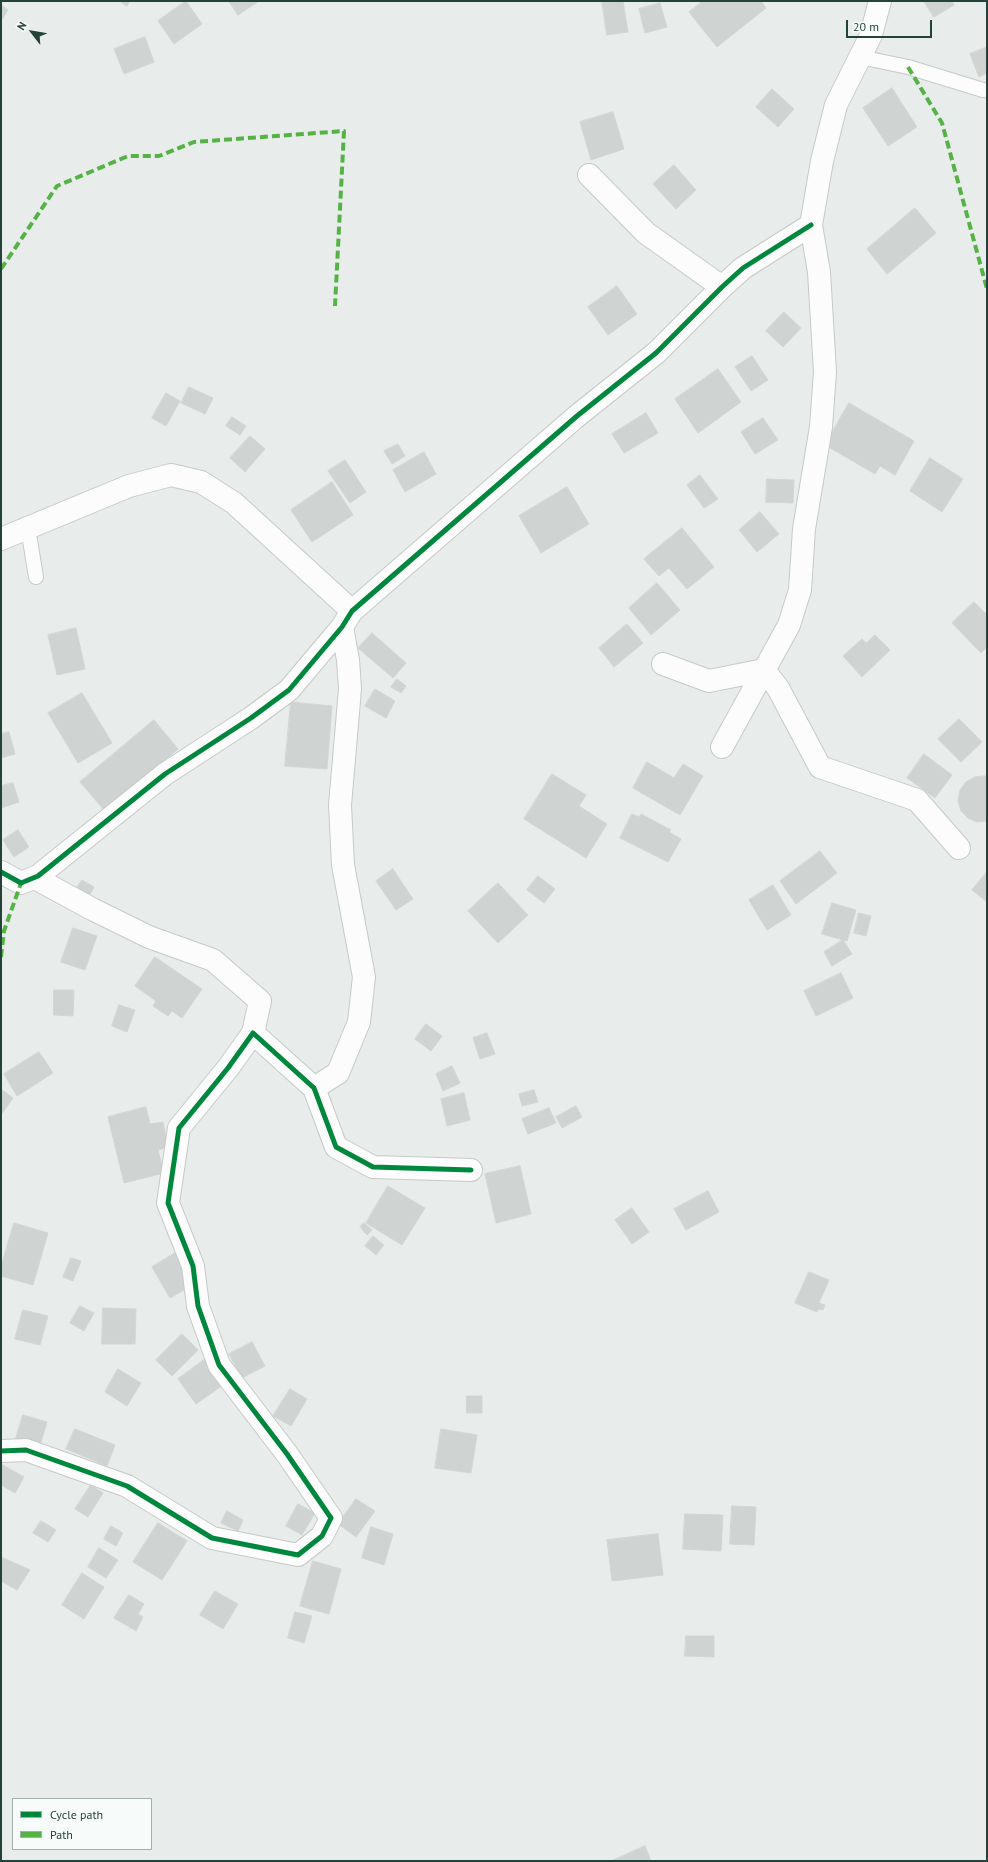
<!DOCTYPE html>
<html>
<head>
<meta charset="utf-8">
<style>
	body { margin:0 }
	#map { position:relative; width:988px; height:1862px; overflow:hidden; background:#e8edeb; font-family:"PT Sans",sans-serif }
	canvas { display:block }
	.frame { position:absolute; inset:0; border:2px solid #24423a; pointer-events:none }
	.legend { position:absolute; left:12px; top:1798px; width:140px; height:52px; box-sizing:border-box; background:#f7fbf9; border:1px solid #a3b1ad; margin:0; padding:5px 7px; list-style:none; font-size:12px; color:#24423a }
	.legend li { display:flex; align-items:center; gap:8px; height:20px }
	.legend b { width:20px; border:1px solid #a3b1ad }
	.north { position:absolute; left:12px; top:12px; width:40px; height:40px; -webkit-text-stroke:3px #f7fbf9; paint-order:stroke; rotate:301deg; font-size:11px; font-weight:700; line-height:16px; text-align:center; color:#24423a }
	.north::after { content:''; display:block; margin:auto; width:14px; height:18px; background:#24423a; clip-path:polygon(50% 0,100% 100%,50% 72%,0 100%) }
	.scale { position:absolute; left:846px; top:20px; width:86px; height:18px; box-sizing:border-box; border:2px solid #24423a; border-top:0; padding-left:5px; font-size:12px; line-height:14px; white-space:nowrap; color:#24423a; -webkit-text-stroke:3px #f7fbf9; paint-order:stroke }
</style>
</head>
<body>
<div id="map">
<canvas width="988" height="1862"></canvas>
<div class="frame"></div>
<ul class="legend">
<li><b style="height:5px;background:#00873e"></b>Cycle path</li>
<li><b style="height:5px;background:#55b346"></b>Path</li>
</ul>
<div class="north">N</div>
<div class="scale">20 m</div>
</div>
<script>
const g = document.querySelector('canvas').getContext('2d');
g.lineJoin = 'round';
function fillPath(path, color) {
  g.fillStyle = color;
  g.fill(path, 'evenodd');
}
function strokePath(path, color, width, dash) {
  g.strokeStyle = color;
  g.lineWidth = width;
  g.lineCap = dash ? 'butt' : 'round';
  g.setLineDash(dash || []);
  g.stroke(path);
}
const building = new Path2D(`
	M120,1H130L127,6Z
	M186,1L202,24L174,44L158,21Z
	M229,1H259L238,15Z
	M602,1H623L628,32L607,35Z
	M703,1H761L766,8L717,47L689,12Z
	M924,1H952L954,5L934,17Z
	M660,3L667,27L645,33L639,9Z
	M1,5L8,10L1,21Z
	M145,37L154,62L124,74L114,49Z
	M987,47V73L979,77L970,54Z
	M892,88L917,127L888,146L863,108Z
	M772,89L794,109L778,127L756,107Z
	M613,112L624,149L591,160L580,122Z
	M674,165L696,190L676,209L653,184Z
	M915,208L936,233L887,274L867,249Z
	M617,286L637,314L608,335L588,307Z
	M784,312L801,328L783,347L766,331Z
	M752,356L768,380L751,391L735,367Z
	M718,369L741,402L698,433L675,399Z
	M189,387L213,398L205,414L181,403Z
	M166,393L180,401L166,426L152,418Z
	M849,403L914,441L895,475L880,466L875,474L825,445Z
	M646,413L658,433L624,453L612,434Z
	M232,417L246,426L240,435L226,426Z
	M763,418L778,440L755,454L741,432Z
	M250,436L265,449L245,472L230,458Z
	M398,444L405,456L392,464L384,451Z
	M424,452L436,474L405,492L393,470Z
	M930,458L963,479L942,512L910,491Z
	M345,460L366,492L350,503L328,471Z
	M700,475L718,499L704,508L687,485Z
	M767,479L794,480L793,503L766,502Z
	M332,482L353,515L312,542L291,510Z
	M567,487L589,524L541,553L519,516Z
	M760,512L779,534L757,552L739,530Z
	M682,528L714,567L687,589L669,568L659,576L644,559Z
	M657,583L680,610L651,635L629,608Z
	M974,602L987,615V647L981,653L952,623Z
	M627,624L643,643L614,667L599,648Z
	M76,628L85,669L57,675L48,635Z
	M372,633L406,663L393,678L358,648Z
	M875,635L890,650L862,677L843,656L862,639L866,643Z
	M397,679L406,686L401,693L391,687Z
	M375,689L395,701L386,718L365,706Z
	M82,693L112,743L78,763L48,713Z
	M291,702L332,706L327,769L285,766Z
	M959,719L982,742L961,762L938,739Z
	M154,720L178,749L105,811L80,782Z
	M9,732L15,754L1,758V734Z
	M924,754L952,775L935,798L907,778Z
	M647,762L674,778L683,764L703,776L680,815L633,788Z
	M552,774L586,795L579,806L607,824L586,858L524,819Z
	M985,776L987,777V821L977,822L968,818L961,811L958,801L960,790L966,782L975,777Z
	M13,783L19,802L1,808V786Z
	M632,814L639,817L641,814L671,830L669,832L681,839L668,862L620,838Z
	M18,830L29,847L14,857L3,840Z
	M820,851L837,873L796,904L780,881Z
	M393,869L413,899L396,910L376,881Z
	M987,872V902L972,890Z
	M538,876L555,889L544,903L527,890Z
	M82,880L94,887L89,896L77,888Z
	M498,883L528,915L498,943L468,911Z
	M773,885L791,915L767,930L749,900Z
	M832,903L856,910L847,941L822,934Z
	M859,913L871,916L866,936L854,933Z
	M73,928L97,936L85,970L61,962Z
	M843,940L852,954L832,966L824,952Z
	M155,957L202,989L182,1018L172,1011L168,1016L153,1006L156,1001L135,986Z
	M841,973L853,998L816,1016L804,991Z
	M54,990H74L73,1016L54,1015Z
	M119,1005L135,1010L127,1032L112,1026Z
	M426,1024L442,1036L431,1051L415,1039Z
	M487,1033L495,1054L480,1059L473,1038Z
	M39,1052L53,1073L17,1096L4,1074Z
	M452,1066L460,1083L443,1091L436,1074Z
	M1,1089L13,1098L1,1115Z
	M534,1090L538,1102L522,1106L519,1094Z
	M464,1093L470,1120L447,1126L441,1099Z
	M576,1106L582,1117L562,1128L556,1117Z
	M146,1107L150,1124L163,1122L168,1147L158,1150L164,1173L124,1183L108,1117Z
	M549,1108L556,1123L528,1134L522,1119Z
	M520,1166L531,1214L496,1223L485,1174Z
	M388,1186L425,1208L402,1245L366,1223Z
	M708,1191L719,1212L686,1230L674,1209Z
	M632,1208L649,1232L632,1244L615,1220Z
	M14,1223L48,1233L33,1285L1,1276V1267Z
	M364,1223L372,1230L367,1235L360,1227Z
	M373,1236L384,1245L376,1255L365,1246Z
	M175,1253L194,1284L170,1298L152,1267Z
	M71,1258L81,1261L73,1281L63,1277Z
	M809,1272L829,1280L819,1303L825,1305L823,1310L818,1309L817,1312L795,1303Z
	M80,1306L94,1313L84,1331L70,1323Z
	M103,1308L136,1309L135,1344H102Z
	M23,1310L48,1316L40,1345L15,1339Z
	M182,1334L198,1350L172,1376L156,1360Z
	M252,1342L265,1366L242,1378L229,1354Z
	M208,1357L226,1383L196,1404L178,1379Z
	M118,1369L141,1383L127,1406L105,1392Z
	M290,1389L307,1399L291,1426L273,1416Z
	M467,1396H482V1413H467Z
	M23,1415L47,1422L38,1452L14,1445Z
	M75,1429L115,1445L107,1466L66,1449Z
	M441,1429L477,1435L471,1473L435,1468Z
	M1,1464L24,1477L15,1493L1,1485Z
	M91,1485L103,1493L88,1517L75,1509Z
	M356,1499L375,1511L356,1537L338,1524Z
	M298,1504L315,1513L302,1535L286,1526Z
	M732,1506L756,1507L754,1545L730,1544Z
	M227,1511L243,1520L238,1531L221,1523Z
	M685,1514L723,1515L721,1551L683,1549Z
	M41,1521L56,1530L48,1542L33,1533Z
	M158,1523L187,1541L162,1580L133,1562Z
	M111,1526L123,1533L116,1546L104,1539Z
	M371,1527L393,1534L384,1565L362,1558Z
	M658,1534L663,1575L612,1581L607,1540Z
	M99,1548L118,1560L106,1578L88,1567Z
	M1,1557L30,1570L17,1590L1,1581Z
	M313,1561L341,1569L329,1614L300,1606Z
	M82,1573L104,1587L84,1619L62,1605Z
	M215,1591L238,1604L223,1629L200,1615Z
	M129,1595L144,1604L138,1614L143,1617L136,1631L114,1618Z
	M295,1612L312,1616L304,1643L288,1638Z
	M686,1636H714V1657L685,1656Z
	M645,1846L651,1861H611Z`);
fillPath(building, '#cfd4d2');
strokePath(building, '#d1d6d4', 1);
const lane = new Path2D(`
	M860,57L908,67L983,90
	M28,528L36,577`);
const street = new Path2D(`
	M589,175L646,233L722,287
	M1,539L129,486L171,475L201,482L234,503L352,611
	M663,664L709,681L764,670L778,688L820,767L917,800L959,848
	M722,747L789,625L800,590L804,529L821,427L825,372L819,272L811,225L822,161L836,105L871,35L880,1
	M1,872L21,883L38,876L165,774L251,718L289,690L342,627L352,611L577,416L656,353L722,287L743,268L811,225
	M35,878L92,909L149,937L213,960L260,1001L253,1033
	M314,1088L338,1073L359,1022L364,977L343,865L340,805L350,689L348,660L342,627
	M1,1451L26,1450L127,1486L212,1538L298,1555L322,1536L331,1518L287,1454L219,1365L198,1306L193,1266L168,1203L179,1128L228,1068L253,1033L314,1088L336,1147L373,1167L471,1170`);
strokePath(lane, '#c5cac8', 16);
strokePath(street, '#c5cac8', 24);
strokePath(lane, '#fcfcfc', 14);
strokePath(street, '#fcfcfc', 22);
strokePath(new Path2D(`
	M908,67L942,123L987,289
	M1,269L57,186L128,156H159L194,142L344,131L335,306
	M1,957L4,931L21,883`), '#55b346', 4, [8, 4]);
strokePath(new Path2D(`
	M1,872L21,883L38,876L165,774L251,718L289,690L342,627L352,611L577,416L656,353L722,287L743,268L811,225
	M1,1451L26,1450L127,1486L212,1538L298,1555L322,1536L331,1518L287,1454L219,1365L198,1306L193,1266L168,1203L179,1128L228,1068L253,1033L314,1088L336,1147L373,1167L471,1170`), '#00873e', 5);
</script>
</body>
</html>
